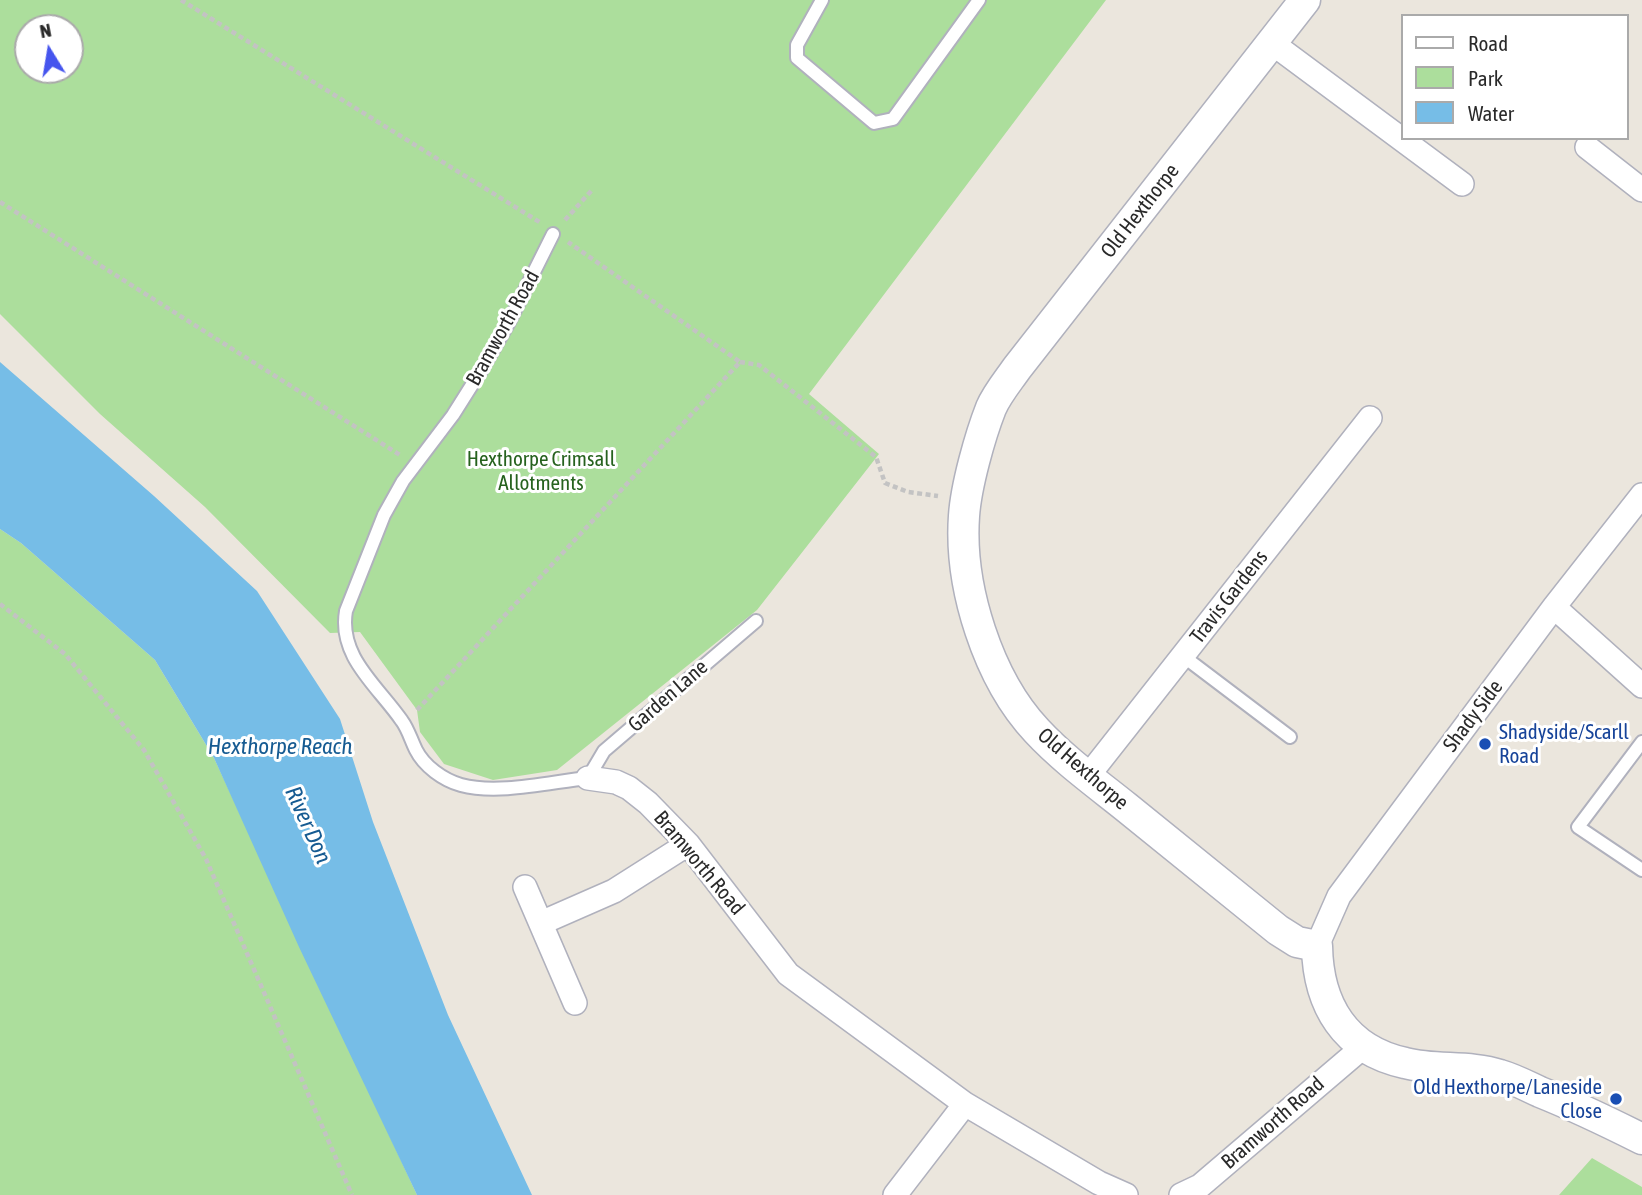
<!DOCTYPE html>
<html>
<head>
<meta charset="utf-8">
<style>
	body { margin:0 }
	#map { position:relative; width:1642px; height:1195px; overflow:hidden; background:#ebe6dd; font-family:"Asap Condensed",sans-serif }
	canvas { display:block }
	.legend { position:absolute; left:1401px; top:14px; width:228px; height:126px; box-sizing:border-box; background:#fff; border:2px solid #aaa; margin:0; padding:9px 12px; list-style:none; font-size:21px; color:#2a2a2a }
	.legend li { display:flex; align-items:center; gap:14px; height:35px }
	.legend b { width:35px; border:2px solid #aaa }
	.north { position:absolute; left:14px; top:14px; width:70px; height:70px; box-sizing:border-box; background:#fff; border:2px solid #aaa; border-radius:50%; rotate:349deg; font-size:19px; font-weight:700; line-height:28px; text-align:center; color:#2a2a2a }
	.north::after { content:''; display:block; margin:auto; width:24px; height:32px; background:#4655ee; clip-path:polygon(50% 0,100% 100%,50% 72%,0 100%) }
</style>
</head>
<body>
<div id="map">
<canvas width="1642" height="1195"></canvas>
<ul class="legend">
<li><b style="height:9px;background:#fff"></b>Road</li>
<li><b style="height:19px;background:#acde9c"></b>Park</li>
<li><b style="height:19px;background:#76bde7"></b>Water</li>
</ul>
<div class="north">N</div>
</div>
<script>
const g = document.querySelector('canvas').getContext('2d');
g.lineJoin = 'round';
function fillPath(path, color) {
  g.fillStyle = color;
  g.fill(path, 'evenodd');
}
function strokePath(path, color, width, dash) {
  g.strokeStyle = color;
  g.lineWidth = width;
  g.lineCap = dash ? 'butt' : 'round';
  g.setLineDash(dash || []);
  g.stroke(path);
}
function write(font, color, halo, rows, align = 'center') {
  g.font = font + ' "Asap Condensed",sans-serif';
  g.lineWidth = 6;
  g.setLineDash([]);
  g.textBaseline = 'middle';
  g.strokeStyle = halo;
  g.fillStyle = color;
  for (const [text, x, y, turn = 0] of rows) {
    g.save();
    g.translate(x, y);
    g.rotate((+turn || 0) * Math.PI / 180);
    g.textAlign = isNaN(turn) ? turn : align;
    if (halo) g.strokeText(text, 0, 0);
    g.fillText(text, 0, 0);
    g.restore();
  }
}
fillPath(new Path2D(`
	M0,0H1106L809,394L879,454L757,610L557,770L493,780L444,764L420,732L417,710L360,632L330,633L205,507L100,414L0,314ZM28,28H70V70H28Z
	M0,529L21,543L155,660L214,758L417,1195H0Z
	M1592,1158L1642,1187V1195H1559Z`), '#acde9c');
fillPath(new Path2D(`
	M0,362L154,496L257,591L340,719L373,822L448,1015L532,1195H417L299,947L214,758L155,660L21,543L0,529Z`), '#76bde7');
const service = new Path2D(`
	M822,0L797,45V58L874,123L893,119L979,0
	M553,234L509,322L482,369L453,415L403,481L384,515L346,611C338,657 378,686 402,721C408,729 411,740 416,750C424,766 443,780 461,785C498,795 550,782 588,778L604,751L756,621
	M1183,656L1290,737
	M1642,742L1578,827L1642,870`);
const minor = new Path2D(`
	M1272,43L1462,184
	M1587,147L1642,190
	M1554,607L1642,686
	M1088,776L1370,418
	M588,778L616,782L629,788L648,803L688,844L788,974L965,1104L1099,1183L1126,1195
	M525,887L575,1003
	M541,923L614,891L688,844
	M1317,946L1339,896L1554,607L1642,495
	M895,1195L965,1104
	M1181,1195L1200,1186L1363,1047`);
const tertiary = new Path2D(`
	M1305,0L1017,368C1008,381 997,394 991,408C980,436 966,486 964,516C959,587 988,679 1037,731C1063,759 1096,783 1126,807C1176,848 1227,889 1278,930L1297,942L1317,946C1318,1005 1345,1050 1405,1063C1436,1071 1469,1065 1500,1075C1514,1079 1527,1086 1540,1092C1575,1106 1608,1122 1642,1139`);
strokePath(service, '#b0b1bd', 16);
strokePath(minor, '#b0b1bd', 26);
strokePath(tertiary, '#b0b1bd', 33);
strokePath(new Path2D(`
	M181,0L541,223
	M0,202L400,455
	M565,220L592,190
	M740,362L759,365L876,457L885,483L908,492L938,496
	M0,604L65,654L144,750L206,859L352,1195
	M417,710L740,362L568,242`), '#c3c3c3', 4.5, [5, 3.5]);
strokePath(service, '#fff', 12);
strokePath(minor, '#fff', 23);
strokePath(tertiary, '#fff', 30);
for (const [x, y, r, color] of [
	[1485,744,7,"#1a4fb4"],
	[1616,1099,7,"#1a4fb4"]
]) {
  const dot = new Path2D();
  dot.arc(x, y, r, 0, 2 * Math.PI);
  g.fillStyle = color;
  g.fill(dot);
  strokePath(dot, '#fff', 2.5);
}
write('21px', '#2a2a2a', '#fff', [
	["Old Hexthorpe",1140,211,-52],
	["Bramworth Road",503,328,-61],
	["Travis Gardens",1229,597,-52],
	["Garden Lane",668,696,-41],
	["Shady Side",1473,716,-53],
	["Old Hexthorpe",1083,769,41],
	["Bramworth Road",699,863,50],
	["Bramworth Road",1273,1123,-41]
]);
write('21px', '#26621e', '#fff', [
	["Hexthorpe Crimsall",541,459],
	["Allotments",541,483]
]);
write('21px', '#164399', '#fff', [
	["Shadyside/Scarll",1499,732],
	["Road",1499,756],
	["Old Hexthorpe/Laneside",1602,1087,"right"],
	["Close",1602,1111,"right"]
], 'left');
write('italic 23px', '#165b92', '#fff', [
	["Hexthorpe Reach",280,747],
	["River Don",308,825,66]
]);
</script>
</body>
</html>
